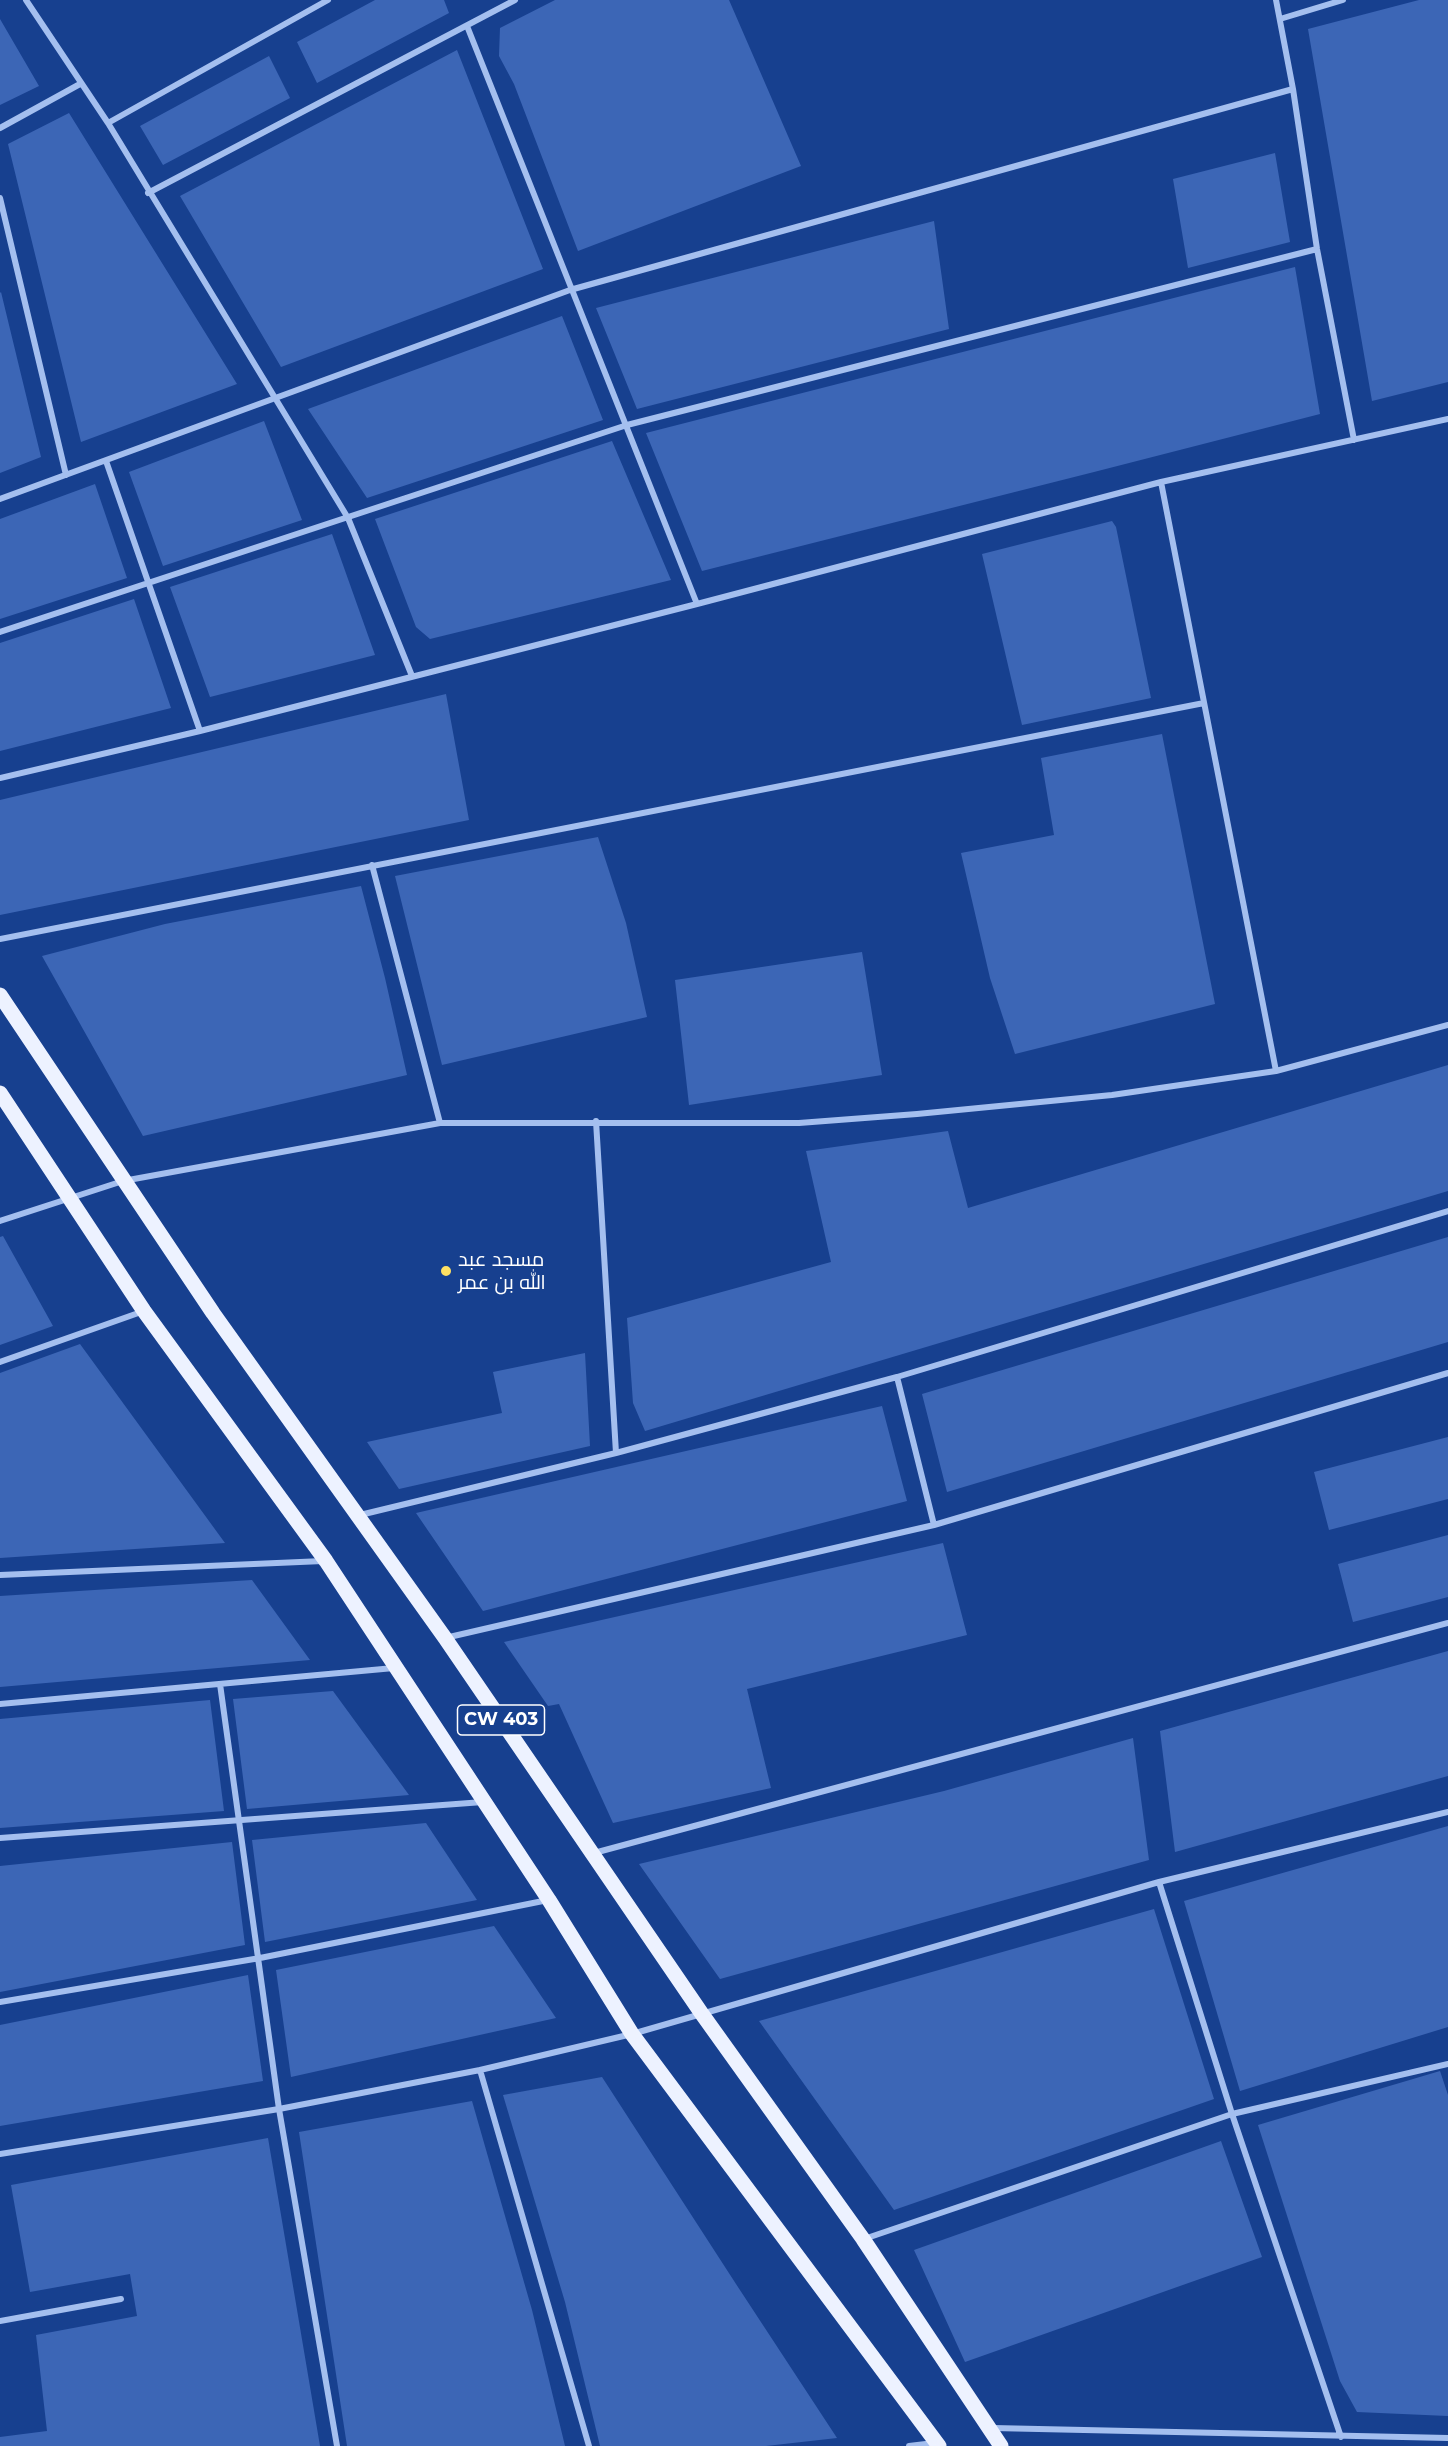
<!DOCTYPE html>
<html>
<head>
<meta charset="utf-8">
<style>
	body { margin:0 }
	canvas { display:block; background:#17408f }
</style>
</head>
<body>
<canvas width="1448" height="2446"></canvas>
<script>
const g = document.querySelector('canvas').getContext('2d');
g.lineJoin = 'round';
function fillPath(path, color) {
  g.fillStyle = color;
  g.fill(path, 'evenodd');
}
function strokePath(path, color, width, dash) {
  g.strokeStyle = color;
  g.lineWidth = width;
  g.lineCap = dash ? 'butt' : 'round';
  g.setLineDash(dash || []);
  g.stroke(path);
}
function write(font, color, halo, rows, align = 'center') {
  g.font = font + ' Montserrat,Cairo,sans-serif';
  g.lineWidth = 4.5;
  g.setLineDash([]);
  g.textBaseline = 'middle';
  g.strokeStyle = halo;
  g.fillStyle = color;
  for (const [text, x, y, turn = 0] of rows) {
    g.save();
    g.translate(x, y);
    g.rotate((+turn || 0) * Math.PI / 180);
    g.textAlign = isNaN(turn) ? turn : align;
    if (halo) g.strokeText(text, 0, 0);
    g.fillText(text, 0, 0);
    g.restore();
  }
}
fillPath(new Path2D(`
	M375,0H444L449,13L317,83L297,42Z
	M555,0H729L801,166L578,251L514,84L499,56L500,28Z
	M1419,0H1448V382L1372,401L1308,29Z
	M0,19L39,86L0,105Z
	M457,50L543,269L281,367L180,196Z
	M269,56L290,98L163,165L140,126Z
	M69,113L237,384L81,442L8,144Z
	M1275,153L1290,242L1188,268L1173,179Z
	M934,221L949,329L637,409L596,308Z
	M1295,267L1320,414L1094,472L702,571L646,433Z
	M1,292L41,457L0,473V293Z
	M562,316L603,420L367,498L308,409Z
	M264,421L302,520L163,566L129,472Z
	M612,441L671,580L430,639L416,627L375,519Z
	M95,484L127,578L0,619V519Z
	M1112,521L1116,527L1151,698L1022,725L982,554Z
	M332,534L375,655L210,697L170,587Z
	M134,599L171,708L0,751V643Z
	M446,694L469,820L0,915V800Z
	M1162,734L1215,1004L1015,1054L990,978L961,853L1054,835L1041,758Z
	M598,837L626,923L647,1017L442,1065L395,876Z
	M361,886L385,978L407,1075L143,1136L42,956L165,924Z
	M862,952L882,1075L689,1105L675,980Z
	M1448,1065V1191L645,1431L633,1403L627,1318L831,1262L806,1151L948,1131L968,1208Z
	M3,1236L53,1326L0,1345V1237Z
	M1448,1237V1342L947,1492L922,1394Z
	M80,1344L225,1543L0,1558V1373Z
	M585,1353L590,1446L399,1489L367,1442L502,1413L493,1372Z
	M882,1406L907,1501L483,1611L416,1513Z
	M1448,1437V1499L1329,1530L1314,1472Z
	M1448,1535V1597L1353,1622L1338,1564Z
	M943,1543L967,1635L747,1689L771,1788L613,1823L559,1704L548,1706L504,1642Z
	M252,1580L310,1660L0,1687V1596Z
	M1448,1651V1776L1175,1852L1160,1731Z
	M333,1691L409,1795L247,1809L233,1699Z
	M210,1700L224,1811L0,1828V1719Z
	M1133,1738L1149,1860L720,1979L639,1864L944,1791Z
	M426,1823L477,1900L265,1942L252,1840Z
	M1448,1826V2027L1240,2091L1184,1901Z
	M232,1842L245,1945L0,1992V1866Z
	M1154,1909L1214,2099L894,2210L759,2021Z
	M494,1926L556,2018L291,2077L276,1970Z
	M248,1975L263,2081L0,2126V2025Z
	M1440,2071L1448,2095V2416L1357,2412L1340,2381L1258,2125Z
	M602,2077L736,2284L837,2438L766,2446H600L565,2302L503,2095Z
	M472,2101L532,2310L565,2446H347L299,2132Z
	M268,2138L320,2446H0V2437L47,2431L36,2335L137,2316L130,2274L30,2292L11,2185Z
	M1221,2141L1262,2257L965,2362L914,2250Z`), '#3c66b6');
strokePath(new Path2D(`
	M26,0L108,123L348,518L412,676
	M1276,0L1293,89
	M1280,19L1343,0
	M467,26L697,604
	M108,123L328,0
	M0,128L80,84
	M148,193L515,0
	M0,198L66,475
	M106,461L200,731
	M1161,482L1276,1071
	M0,499L570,290L1293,89L1317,249L1354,440
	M0,632L627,425L1317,249
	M0,778L200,731L697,604L1161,482L1448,419
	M372,865L440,1123
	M0,939L1204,703
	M596,1121L616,1453
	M0,1221L123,1181L440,1123H799L917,1114L1112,1095L1276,1071L1448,1025
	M0,1362L144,1311
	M897,1377L934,1525
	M360,1515L616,1453L897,1377L1448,1211
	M0,1575L323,1561
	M445,1638L934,1525L1448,1373
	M220,1684L279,2109L337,2446
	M0,1704L394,1668
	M0,1838L483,1802
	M594,1853L1448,1623
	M1159,1882L1232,2114L1341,2437
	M0,2002L260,1958L548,1900
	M480,2070L589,2446
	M0,2154L279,2109L480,2070L632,2034L1159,1882L1448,1812
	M864,2239L1232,2114L1448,2064
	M0,2321L121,2299
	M993,2428L1448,2438
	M909,2446L934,2443`), '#a4bfef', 6);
strokePath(new Path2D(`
	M0,995L213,1313L445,1638L702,2014L863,2239L1001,2446
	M0,1093L144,1311L326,1561L549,1900L632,2034L939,2446`), '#edf2ff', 15);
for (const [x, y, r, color] of [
	[446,1271,6,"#ffe163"]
]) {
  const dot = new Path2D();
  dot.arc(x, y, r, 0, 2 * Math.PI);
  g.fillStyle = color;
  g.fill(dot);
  strokePath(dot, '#17408f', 2);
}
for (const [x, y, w] of [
	[501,1720,87]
]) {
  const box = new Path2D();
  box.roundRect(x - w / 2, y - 15, w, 30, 4.5);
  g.fillStyle = '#17408f';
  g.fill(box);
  strokePath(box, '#fff', 1.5);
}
write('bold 18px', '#fff', null, [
	["CW 403",501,1720]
]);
write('20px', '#fff', '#17408f', [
	["مسجد عبد",458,1260],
	["الله بن عمر",458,1283]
], 'left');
</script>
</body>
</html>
